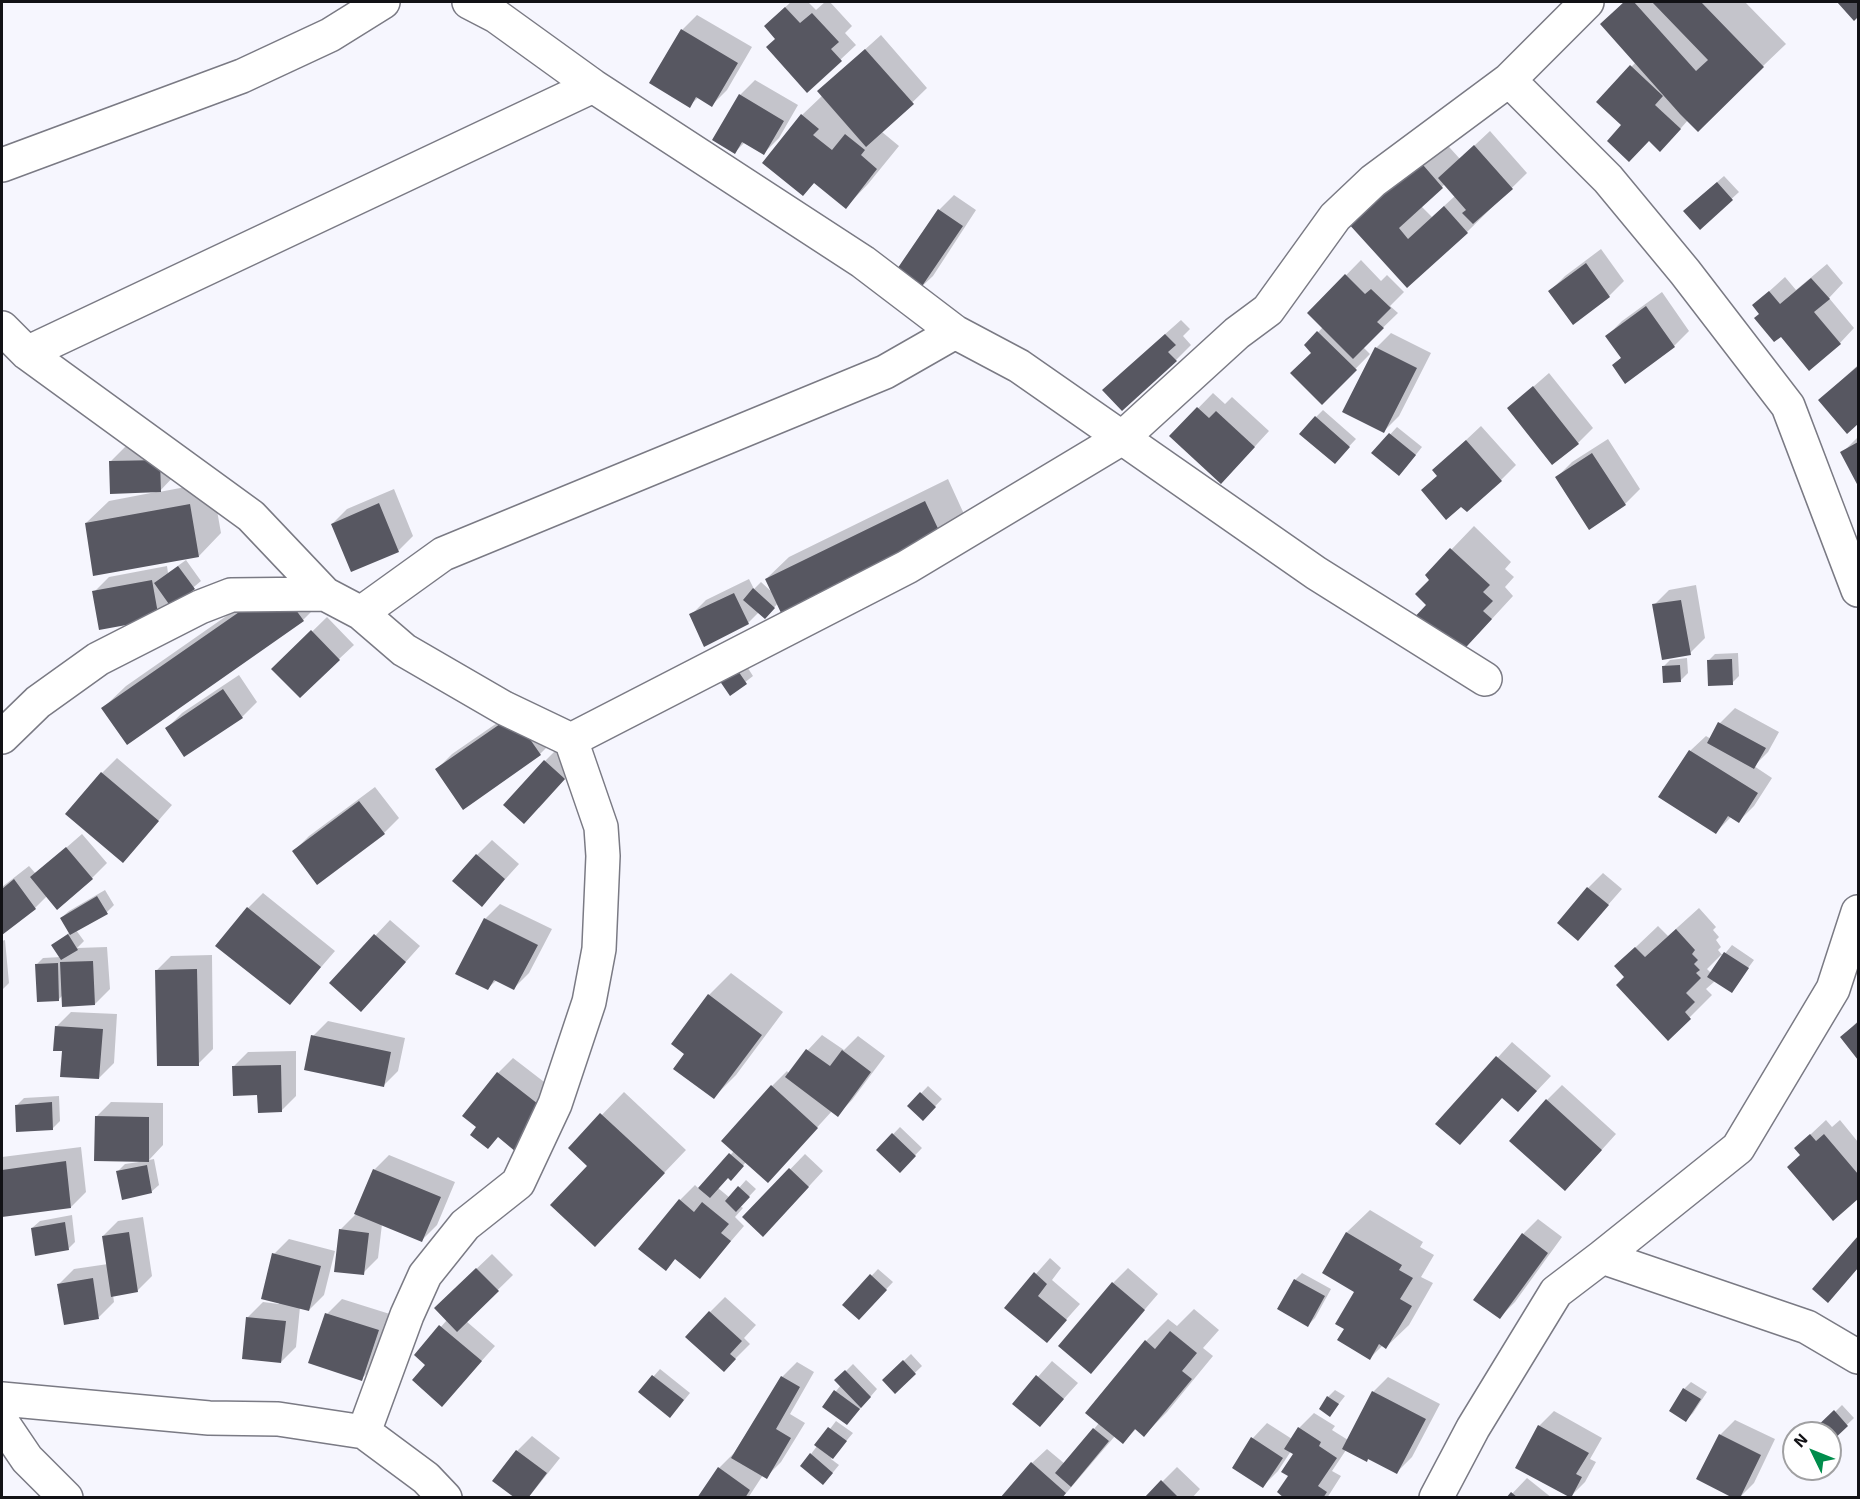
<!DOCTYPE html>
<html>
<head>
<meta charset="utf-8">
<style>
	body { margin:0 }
	#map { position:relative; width:1860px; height:1499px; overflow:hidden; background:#f6f6fe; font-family:"Exo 2",sans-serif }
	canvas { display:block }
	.frame { position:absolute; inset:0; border:3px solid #121216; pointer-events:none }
	.north { position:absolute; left:1782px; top:1421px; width:60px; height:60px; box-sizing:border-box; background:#fff; border:2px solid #a0a0a2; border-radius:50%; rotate:313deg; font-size:16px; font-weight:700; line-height:24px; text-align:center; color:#121216 }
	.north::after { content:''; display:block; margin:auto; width:21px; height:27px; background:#008d4c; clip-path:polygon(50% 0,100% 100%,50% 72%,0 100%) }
</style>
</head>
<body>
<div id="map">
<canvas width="1860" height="1499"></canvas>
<div class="frame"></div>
<div class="north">N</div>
</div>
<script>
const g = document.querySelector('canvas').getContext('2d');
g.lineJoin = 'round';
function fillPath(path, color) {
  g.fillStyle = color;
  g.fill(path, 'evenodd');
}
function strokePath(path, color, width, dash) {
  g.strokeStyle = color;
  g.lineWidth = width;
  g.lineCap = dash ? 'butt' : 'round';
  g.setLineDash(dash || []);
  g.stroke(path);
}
fillPath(new Path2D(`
	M791,2H808L816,10L825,2H830L852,26L845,33L856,45L807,91L777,38L781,11Z
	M1624,2H1745L1786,44L1763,66L1688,120L1675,135L1649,139L1623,125L1598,102L1636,62L1602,24Z
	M697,15L752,47L727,90L712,105L699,97L689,106L682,30Z
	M881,35L927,88L882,132L899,146L868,184L846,207L815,182L803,194L802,115L823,95L819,91Z
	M755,80L798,105L779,138L764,153L745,142L735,152L740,95Z
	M1490,131L1527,173L1467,232L1407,286L1349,222L1440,137L1460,159ZM1445,184L1455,196L1432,217L1421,206Z
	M1724,176L1739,192L1700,228L1692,204Z
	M954,195L976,210L933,276L918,290L939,210Z
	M1601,249L1624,281L1609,296L1573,323L1550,291L1565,276Z
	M1361,260L1381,281L1387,275L1404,292L1390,306L1398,313L1363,347L1370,354L1322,403L1313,353L1306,345L1323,327L1309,313Z
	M1827,264L1843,283L1829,298L1854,328L1840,343L1761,313L1754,305L1785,277L1796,290Z
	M1662,292L1689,331L1674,346L1626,381L1614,365L1622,357L1607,336L1622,321Z
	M1181,320L1190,329L1183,336L1191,345L1176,360L1119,375Z
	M1391,333L1431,353L1399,416L1384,431L1344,411L1376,348Z
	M1858,365V422L1847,431L1820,400Z
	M1549,373L1593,428L1578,443L1509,408Z
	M1213,393L1225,404L1232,397L1269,431L1236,467L1171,436Z
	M1323,410L1356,439L1341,455L1316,417Z
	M1481,426L1516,465L1501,480L1462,505L1423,490L1438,475L1434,470Z
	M1397,427L1422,447L1406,467L1373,453Z
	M1858,437V483L1842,453Z
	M1608,439L1640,489L1625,504L1557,477L1572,462Z
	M175,445V475L159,492L212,482L221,533L199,556L86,523L109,501L156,492L110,462L125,447Z
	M948,479L964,514L942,536L778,603L772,610L759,612L748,623L691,615L706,600L749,579L754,589L761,582L773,593L766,579L789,557Z
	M394,489L413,536L398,551L332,524L347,509Z
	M1474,526L1511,562L1505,569L1514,577L1505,587L1513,596L1478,634L1428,604L1431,579L1427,575Z
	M186,560L201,581L158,617L94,592L109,577L167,566L168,573Z
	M278,580L325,598L303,620L103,708L126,686Z
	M1696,585L1705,638L1690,653L1654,605L1669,590Z
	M327,617L354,645L339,659L274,669Z
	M1738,653L1739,676L1732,683L1708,661L1715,654Z
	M1687,658L1688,673L1681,680L1663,667L1670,660Z
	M742,659L753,676L730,694Z
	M239,675L257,702L242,717L167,728L182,713Z
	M529,701L555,739L540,754L437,769L452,754Z
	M1735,708L1779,732L1768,752L1754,766L1772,778L1754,806L1739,821L1732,816L1716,832L1661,797L1691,750L1706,736L1711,739L1720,723Z
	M560,746L579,763L539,808L545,761Z
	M117,758L172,805L123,861L102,773Z
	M375,787L399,818L384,833L294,851L309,836Z
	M82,834L107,863L92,878L47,896L35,908L2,933V887L29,866L36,874Z
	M492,840L519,864L482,905L477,855Z
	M1603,873L1622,889L1578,939L1588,888Z
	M105,890L114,905L107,912L76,930L84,941L77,948L107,947L110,989L95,1004L63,995L58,1000L36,965L43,958L61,957L53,945L70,932L61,918L69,911Z
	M263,893L335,951L290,1003L248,908Z
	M500,904L552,929L529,973L514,988L497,980L488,988L485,919Z
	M1699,908L1716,927L1713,930L1719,937L1716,940L1721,947L1718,950L1723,956L1732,945L1754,960L1731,991L1715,981L1706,989L1712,995L1668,1039L1626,977L1616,966L1658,926L1668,936ZM1721,955L1723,956L1711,973L1707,969Z
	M390,920L420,946L376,995L331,983Z
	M5,940L9,983L2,990V941Z
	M212,955L213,1049L198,1064L156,971L171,956Z
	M731,973L783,1012L736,1075L714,1097L686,1054L709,995Z
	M71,1012L117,1014L114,1063L99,1078L64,1050L56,1027Z
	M328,1021L405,1038L398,1071L383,1086L313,1036Z
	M1858,1021V1058L1842,1037Z
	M822,1035L844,1050L858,1036L885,1056L852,1100L837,1115L832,1111L782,1166L746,1162L737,1172L728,1176L718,1188L730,1198L746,1180L756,1189L740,1206L743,1208L735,1217L744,1226L700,1277L676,1258L665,1269L680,1200L695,1185L699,1189L734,1151L772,1086L787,1071L789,1074L808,1050Z
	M1512,1042L1551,1076L1533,1095L1518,1110L1503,1097L1437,1124Z
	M296,1051V1096L281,1111L258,1094L233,1067L248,1052Z
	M513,1058L561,1095L499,1136L479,1126L498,1073Z
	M1562,1085L1616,1134L1580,1174L1547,1100Z
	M928,1086L942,1099L923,1119L909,1106Z
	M624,1092L686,1150L595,1245L589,1166L570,1148Z
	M59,1096L60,1121L53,1128L17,1105L24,1098Z
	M111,1102L163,1103V1145L149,1160L154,1159L159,1185L151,1192L118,1171L125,1164L139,1162L96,1117Z
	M1826,1120L1832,1127L1840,1120L1858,1142V1197L1834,1218L1801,1154L1796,1148Z
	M900,1127L922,1148L900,1171L878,1150Z
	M81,1147L86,1192L71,1207L2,1215V1157Z
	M805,1154L823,1171L778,1220L744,1217Z
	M389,1155L455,1182L437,1225L422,1240L382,1224L378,1258L363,1273L340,1230L356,1214L374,1170Z
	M1370,1210L1423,1242L1420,1247L1434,1255L1421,1277L1433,1283L1409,1325L1386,1347L1383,1345L1370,1358L1356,1291L1324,1272L1347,1232Z
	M72,1215L75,1242L68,1249L32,1228L40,1221Z
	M143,1217L152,1276L137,1291L113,1295L114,1302L99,1317L59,1284L74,1269L108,1264L103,1236L118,1221Z
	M1538,1219L1562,1237L1515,1302L1500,1317L1523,1234Z
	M289,1239L335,1251L324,1295L309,1310L300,1307L296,1347L281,1362L248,1317L263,1302L279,1304L274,1254Z
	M1858,1239V1268L1828,1301L1814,1289Z
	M492,1254L513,1275L466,1321L495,1346L442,1405L427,1364L416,1355L447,1320L451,1293Z
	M1050,1258L1061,1268L1052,1280L1080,1304L1047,1341L1006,1308Z
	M1128,1268L1158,1294L1091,1372L1113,1283Z
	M878,1269L893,1282L859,1318L844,1305Z
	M1302,1273L1331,1289L1315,1318L1308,1325L1295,1280Z
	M725,1297L756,1325L744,1338L750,1344L724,1370L710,1312Z
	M342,1299L393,1315L376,1365L361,1379L327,1314Z
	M1194,1309L1219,1330L1203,1348L1213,1356L1167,1412L1144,1435L1137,1428L1123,1442L1115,1436L1062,1498L1032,1463L1047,1449L1065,1464L1099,1423L1146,1341L1168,1319L1177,1326Z
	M911,1354L922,1366L895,1392L884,1380Z
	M1052,1361L1078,1383L1040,1425L1014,1404Z
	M797,1362L814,1372L790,1414L805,1423L781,1462L766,1477L763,1475L748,1498H699L719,1468L734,1453L782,1377Z
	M853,1364L877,1389L854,1416L824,1406L841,1385L837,1380Z
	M660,1369L690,1393L677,1409L640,1392Z
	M1388,1377L1440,1404L1412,1457L1397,1472L1369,1458L1346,1450L1332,1471L1341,1476L1327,1498H1287L1295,1454L1291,1451L1278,1471L1263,1486L1253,1438L1267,1423L1292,1439L1299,1428L1314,1413L1335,1426L1332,1430L1348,1440L1373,1392Z
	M1691,1382L1707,1392L1693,1413L1686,1420L1684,1389Z
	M1335,1390L1345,1396L1330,1415L1328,1397Z
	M1842,1405L1854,1418L1830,1441V1433H1814Z
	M1554,1411L1602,1438L1590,1459L1596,1462L1585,1482L1570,1497L1539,1426Z
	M1735,1420L1775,1439L1754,1483L1739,1498L1720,1435Z
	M836,1421L853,1433L831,1459L839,1465L830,1476L811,1454Z
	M532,1436L560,1458L528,1498L517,1451Z
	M1177,1467L1200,1489L1192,1498H1146Z
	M1527,1478L1552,1498H1508Z`), '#0003');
fillPath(new Path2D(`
	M1624,2H1634L1696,71L1708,60L1652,2H1701L1764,67L1698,132L1680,114L1600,24Z
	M1837,2H1858V17L1854,21Z
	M785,7L800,23L812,13L839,42L831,49L842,61L807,93L766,47L775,39L764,26Z
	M681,29L738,63L712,107L696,97L690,108L649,83Z
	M865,49L914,104L866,147L817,91Z
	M1630,65L1663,96L1655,105L1681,129L1660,152L1649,141L1629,162L1607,141L1621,125L1596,102Z
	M739,94L784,121L764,155L742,142L735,154L712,140Z
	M801,114L819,129L813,135L832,150L845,134L865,150L861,155L877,169L846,209L814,183L803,196L762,163Z
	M1474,145L1513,189L1473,224L1462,213L1466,210L1438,178Z
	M1417,158L1443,188L1399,228L1408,239L1444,206L1468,233L1407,288L1347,222Z
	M1717,182L1733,200L1700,230L1683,211Z
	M938,209L963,226L918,292L893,275Z
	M1586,263L1610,297L1573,325L1548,291Z
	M1345,274L1365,294L1371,289L1391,308L1377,322L1384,328L1353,359L1307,313Z
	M1811,278L1830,299L1814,312L1841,344L1809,371L1781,337L1774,342L1754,318L1759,314L1752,305L1769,291L1780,304Z
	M1646,306L1675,347L1625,384L1612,365L1621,358L1605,336Z
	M1317,331L1357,370L1322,405L1290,373L1311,353L1304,345Z
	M1165,334L1176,345L1168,352L1177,361L1122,411L1102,390Z
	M1375,347L1417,368L1384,433L1342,412Z
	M1858,366V424L1847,434L1818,400Z
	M1533,386L1579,444L1552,465L1507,408Z
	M1197,407L1209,418L1216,411L1255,447L1221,484L1169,436Z
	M1315,416L1350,447L1335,464L1299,434Z
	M1389,433L1416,455L1399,476L1371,453Z
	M1466,440L1502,481L1467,512L1461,507L1446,520L1421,490L1437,476L1432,470Z
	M1858,442V486L1840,452Z
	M1592,453L1626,505L1589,530L1555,477Z
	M160,460L161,492L110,494L109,461Z
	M925,501L942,537L782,615L765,579Z
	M379,503L399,552L351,572L331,524Z
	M190,504L199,557L93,576L85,523Z
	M1450,548L1490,585L1483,592L1493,601L1483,611L1492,619L1456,658L1410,622L1426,605L1415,594L1429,580L1425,575Z
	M178,566L195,589L171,607L154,583Z
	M152,580L159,619L99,630L92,591Z
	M753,588L775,608L765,619L743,600Z
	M734,593L749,624L704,647L689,614Z
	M285,595L304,621L127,745L101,708L255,601L262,611Z
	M1681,600L1691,655L1662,660L1652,604Z
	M311,630L340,660L300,698L271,669Z
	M1732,659L1733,685L1708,686L1707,660Z
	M734,665L747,684L730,696L717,677Z
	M1680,665L1681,682L1663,683L1662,666Z
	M223,689L243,718L184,757L165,728Z
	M513,715L541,755L463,810L435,769Z
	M1718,722L1766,748L1754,769L1707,743Z
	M1689,750L1758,793L1739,823L1728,816L1716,834L1658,797Z
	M544,760L565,779L524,824L503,805Z
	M101,772L159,821L123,863L65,814Z
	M359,801L385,834L317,885L292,851Z
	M66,847L93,879L57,910L30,877Z
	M476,854L505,879L482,907L452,881Z
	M14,879L36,909L2,935V889Z
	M1587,887L1609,905L1578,941L1557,923Z
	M97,896L108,914L70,935L60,918Z
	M247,907L321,967L290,1005L215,946Z
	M484,918L538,945L514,990L494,980L488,990L455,974Z
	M1676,929L1695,950L1692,954L1698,960L1694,964L1700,970L1696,973L1701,978L1686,993L1695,1002L1685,1012L1691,1019L1668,1041L1616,985L1624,977L1614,966L1635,947L1645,957Z
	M68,934L78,950L61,960L51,945Z
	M374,934L406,962L361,1012L329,983Z
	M1724,952L1749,968L1732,993L1707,977Z
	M93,961L95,1005L62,1007L60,962Z
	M58,963L59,1001L37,1002L35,964Z
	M197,969L199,1066H157L155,970Z
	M708,994L762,1035L714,1099L673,1069L684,1054L671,1044Z
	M1858,1022V1060L1840,1037Z
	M55,1026L103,1029L99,1079L60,1077L62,1051H53Z
	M311,1035L391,1052L384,1087L304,1070Z
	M806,1049L830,1066L842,1050L871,1072L838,1117L785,1077Z
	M1496,1056L1537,1091L1518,1112L1502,1098L1460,1145L1435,1124Z
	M281,1065L282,1112L258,1113L257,1095L233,1096L232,1066Z
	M497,1072L547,1111L516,1152L498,1137L488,1149L470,1135L476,1127L462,1116Z
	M771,1085L818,1128L768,1183L721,1141Z
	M920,1092L936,1107L923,1121L907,1106Z
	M1546,1099L1602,1150L1565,1191L1509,1141Z
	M52,1102L53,1130L16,1132L15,1105Z
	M600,1113L665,1173L595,1247L550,1205L587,1166L568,1148Z
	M95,1116L149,1117V1162L94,1161Z
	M892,1133L916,1156L900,1173L876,1150Z
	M1810,1134L1816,1141L1824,1134L1858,1174V1199L1833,1221L1787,1167L1800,1155L1794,1148Z
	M729,1153L744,1166L731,1181L728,1178L710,1198L698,1188Z
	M66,1161L71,1208L2,1217V1170Z
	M147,1165L152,1193L122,1200L116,1171Z
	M789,1168L809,1187L763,1237L742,1217Z
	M373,1169L441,1197L422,1242L354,1214Z
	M738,1186L750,1197L736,1212L725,1201Z
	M679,1199L694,1212L702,1202L729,1224L721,1233L731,1241L700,1279L675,1259L666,1271L638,1249Z
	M65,1222L69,1250L35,1256L31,1228Z
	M339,1229L369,1233L364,1275L334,1272Z
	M129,1232L138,1292L111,1297L102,1236Z
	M1346,1232L1402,1265L1399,1270L1413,1278L1400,1299L1412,1306L1386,1349L1379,1344L1370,1360L1337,1340L1344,1329L1335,1324L1354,1292L1322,1273Z
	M1522,1233L1548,1253L1500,1319L1473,1300Z
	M1858,1236V1268L1828,1303L1812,1289Z
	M272,1253L321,1266L309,1311L261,1299Z
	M476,1268L499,1291L457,1332L434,1308Z
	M1034,1272L1047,1284L1038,1296L1067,1320L1047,1343L1004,1308Z
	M870,1274L887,1290L859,1320L842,1305Z
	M93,1278L99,1319L64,1325L57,1284Z
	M1294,1279L1325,1296L1308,1327L1277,1309Z
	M1112,1282L1145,1310L1091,1374L1058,1346Z
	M709,1311L742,1341L730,1354L736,1359L724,1372L685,1337Z
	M325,1313L379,1330L362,1381L308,1363Z
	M246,1317L286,1321L281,1363L242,1359Z
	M439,1325L482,1361L442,1407L412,1380L425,1365L414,1355Z
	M1170,1331L1197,1353L1182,1371L1192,1379L1144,1437L1135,1429L1123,1444L1085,1413L1145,1340L1155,1349Z
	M903,1360L916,1374L895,1394L882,1380Z
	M845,1370L871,1397L861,1408L834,1380Z
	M652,1375L684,1400L670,1418L638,1392Z
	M1036,1375L1064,1399L1040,1427L1012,1404Z
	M781,1376L800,1387L776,1429L791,1438L767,1479L731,1458Z
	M1683,1388L1701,1399L1686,1422L1669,1411Z
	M834,1390L860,1409L847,1425L822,1407Z
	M1372,1391L1426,1419L1397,1474L1368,1459L1367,1462L1342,1449Z
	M1327,1396L1339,1404L1330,1417L1319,1409Z
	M1834,1410L1848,1426L1830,1443V1433H1810Z
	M1538,1425L1589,1453L1576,1474L1582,1477L1571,1498L1515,1468Z
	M828,1427L847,1441L833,1459L814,1445Z
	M1298,1427L1321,1442L1319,1446L1337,1458L1318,1486L1327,1492L1323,1498H1284L1277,1492L1288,1476L1281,1472L1293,1454L1284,1449Z
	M1093,1428L1109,1441L1071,1487L1055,1473Z
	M1719,1434L1761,1455L1740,1498H1733L1696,1479Z
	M1251,1437L1283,1458L1263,1488L1232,1468Z
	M516,1450L547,1473L528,1498H515L492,1481Z
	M810,1453L833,1473L823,1485L800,1466Z
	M1031,1462L1066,1493L1062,1498H1000Z
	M718,1467L750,1490L745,1498H697Z
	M1161,1480L1179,1498H1144Z
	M1511,1492L1518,1498H1506Z`), '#575761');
const minor = new Path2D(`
	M469,2L496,16L593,86L863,262L955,332L1019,366L1316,573L1485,679
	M1509,80L1608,179L1685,272L1788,406L1858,590
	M2,165L242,76L330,35L383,2
	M2,328L27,353L251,516L325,594
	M27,353L593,86
	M361,613L443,554L885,372L955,332
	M2,737L38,702L98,659L200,607L231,595L325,594L361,613L404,650L504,708L571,740L907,567L1122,438L1237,333L1268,310L1335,217L1373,181L1509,80L1587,2
	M1602,1257L1738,1148L1833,989L1858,912
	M2,1399L209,1418L278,1419L364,1432L426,1478L445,1498
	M2,1422L27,1459L66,1498
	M364,1432L407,1315L425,1275L465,1225L518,1183L555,1104L589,1002L599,949L603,856L601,827L571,740
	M1436,1498L1473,1428L1556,1292L1602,1257L1807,1327L1858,1357`);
strokePath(minor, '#7a7a84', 36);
strokePath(minor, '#fff', 33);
</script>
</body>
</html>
